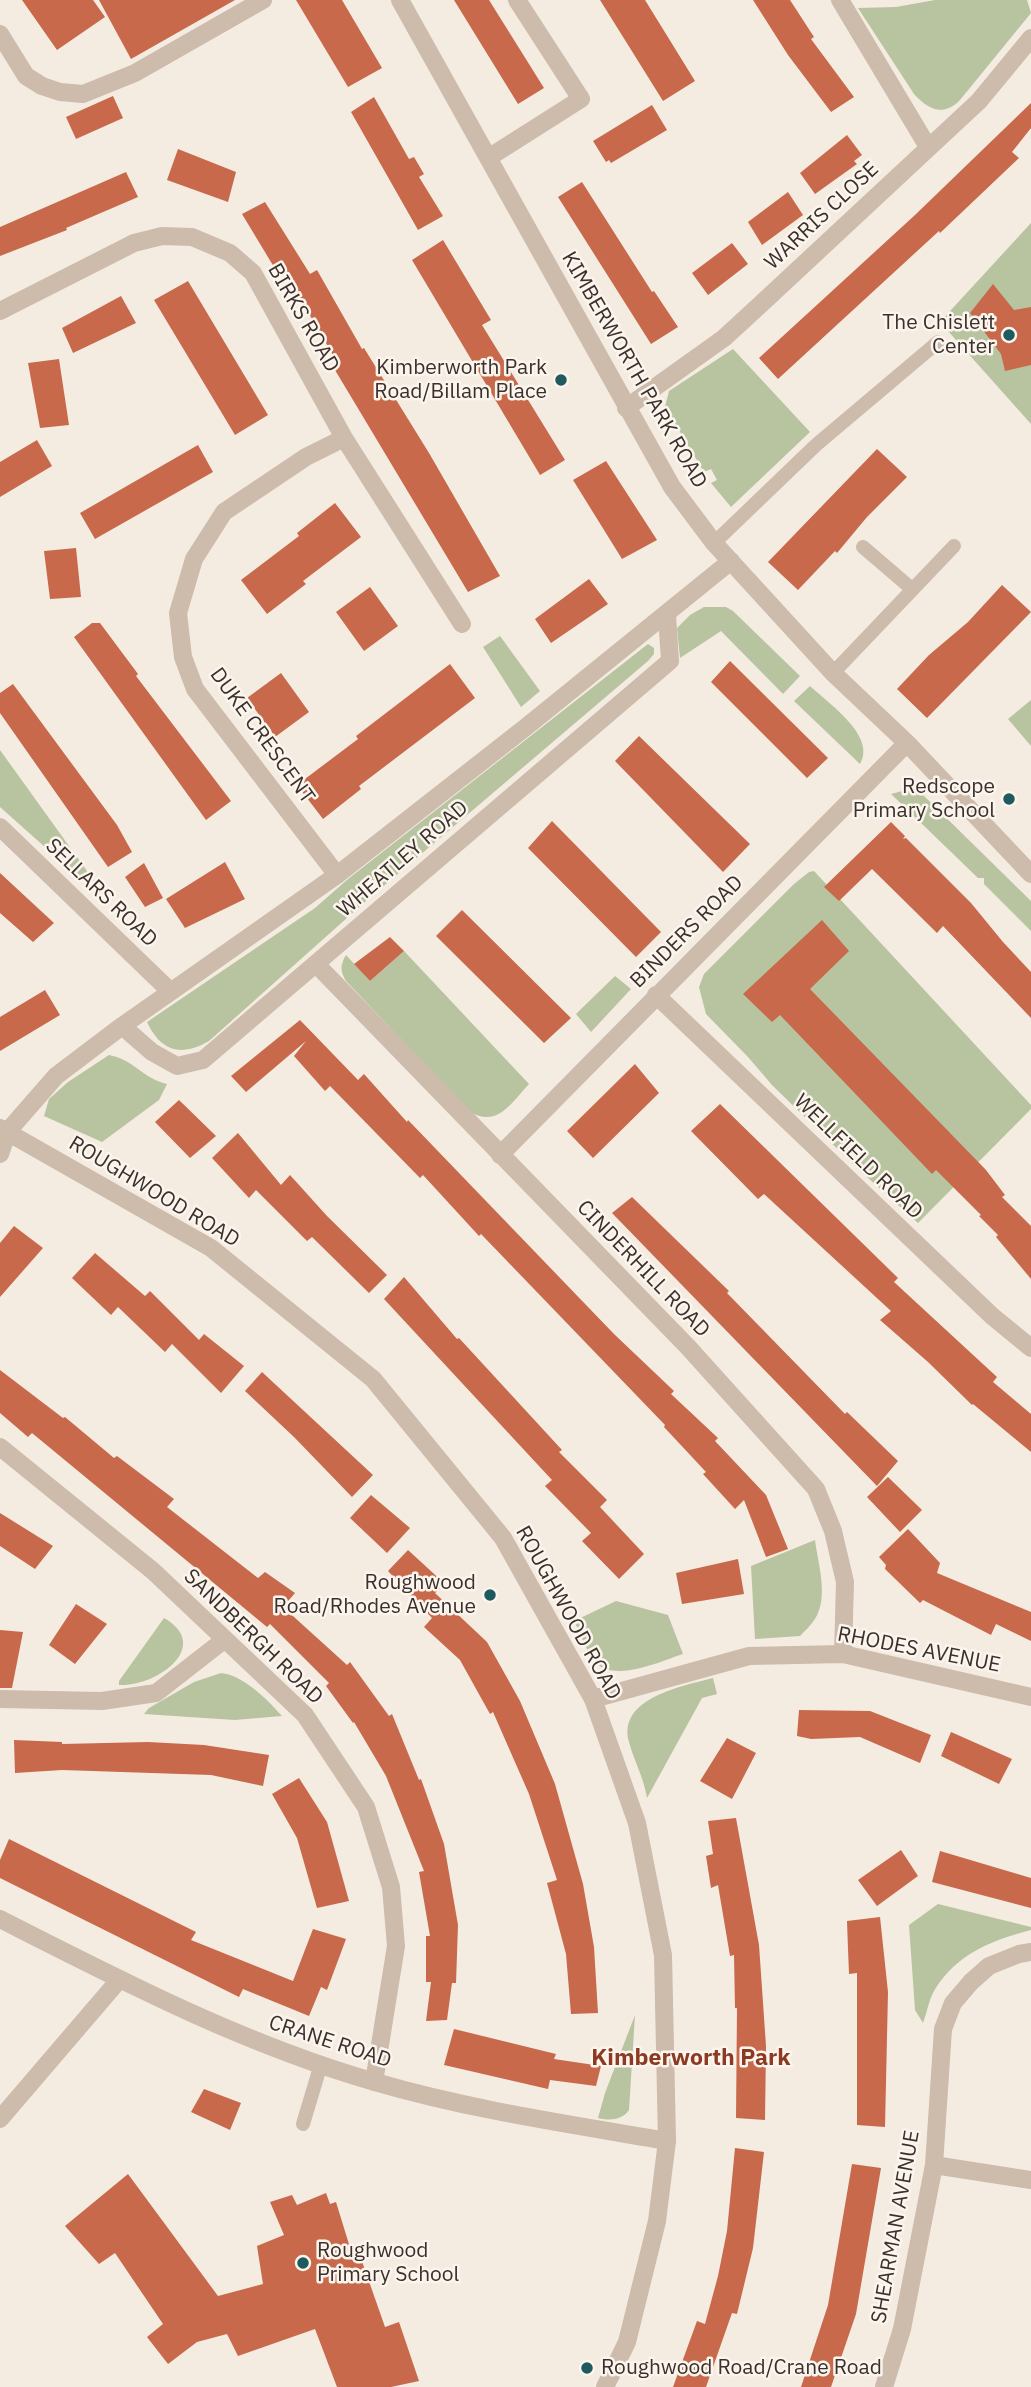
<!DOCTYPE html>
<html>
<head>
<meta charset="utf-8">
<style>
	body { margin:0 }
	canvas { display:block; background:#f4ebe1 }
</style>
</head>
<body>
<canvas width="1031" height="2387"></canvas>
<script>
const g = document.querySelector('canvas').getContext('2d');
g.lineJoin = 'round';
function fillPath(path, color) {
  g.fillStyle = color;
  g.fill(path, 'evenodd');
}
function strokePath(path, color, width, dash) {
  g.strokeStyle = color;
  g.lineWidth = width;
  g.lineCap = dash ? 'butt' : 'round';
  g.setLineDash(dash || []);
  g.stroke(path);
}
function write(font, color, halo, rows, align = 'center') {
  g.font = font + ' "IBM Plex Sans",sans-serif';
  g.lineWidth = 5;
  g.setLineDash([]);
  g.textBaseline = 'middle';
  g.strokeStyle = halo;
  g.fillStyle = color;
  for (const [text, x, y, turn = 0] of rows) {
    g.save();
    g.translate(x, y);
    g.rotate((+turn || 0) * Math.PI / 180);
    g.textAlign = isNaN(turn) ? turn : align;
    if (halo) g.strokeText(text, 0, 0);
    g.fillText(text, 0, 0);
    g.restore();
  }
}
fillPath(new Path2D(`
	M935,0H1027L1031,13L960,100C943,117 929,110 914,94L858,8L896,7Z
	M1031,223V424L940,322Z
	M733,349L810,432L731,507L711,483L717,480L711,469L704,472L665,407L669,391Z
	M704,607H726L733,611L800,676L783,694L721,631L680,658L677,628L690,615Z
	M500,636L540,691L521,707L483,647Z
	M648,644L654,648V654L648,661L366,901L209,1041C181,1057 161,1052 147,1022L315,908L348,879Z
	M810,686C828,703 877,736 860,764L794,701Z
	M1031,700V746L1008,719Z
	M0,750L97,885L92,889L0,807Z
	M906,790L923,795L1031,901V931L984,884V878H978L891,794Z
	M814,871L1031,1105V1109L918,1223L857,1168L772,1085L748,1057L706,1014L699,987L704,974L794,884L809,872Z
	M404,951L529,1084C512,1102 498,1128 470,1112L346,981C340,971 340,965 346,955L370,981Z
	M615,976L631,989L591,1032L576,1014Z
	M109,1055C133,1059 142,1078 167,1084L159,1100L102,1142L44,1116L49,1099L68,1082Z
	M815,1540C818,1564 829,1597 815,1619C811,1625 805,1631 800,1636L755,1639L751,1566Z
	M616,1601L668,1615L683,1654C661,1661 613,1684 594,1661C586,1650 581,1634 574,1621Z
	M164,1618C213,1646 157,1687 119,1685V1681Z
	M221,1673C243,1675 268,1700 282,1716L235,1720L144,1714L149,1708L194,1682Z
	M713,1678L717,1694L702,1698L647,1798C644,1778 634,1761 629,1742C617,1698 683,1686 713,1678Z
	M938,1904L1031,1927V1930C992,1940 956,1954 934,1991C929,2000 927,2012 923,2023L915,2010L909,1925Z
	M635,2015L629,2110C622,2120 610,2121 598,2118L605,2093Z`), '#b8c4a0');
fillPath(new Path2D(`
	M22,0H93L105,17L57,50Z
	M99,0H235L131,59Z
	M296,0H342L382,68L348,87Z
	M454,0H489L544,88L518,104Z
	M600,0H645L695,81L663,101Z
	M753,0H790L814,37L811,39L854,97L831,112L788,55Z
	M113,96L123,118L76,139L66,117Z
	M374,97L409,159L414,157L424,174L419,177L443,216L418,230L351,112Z
	M1031,103V128L1012,152L1019,158L940,233L939,231L778,379L759,358L915,215Z
	M652,105L667,130L611,163L609,160L606,162L593,141Z
	M847,135L862,155L854,161L857,164L815,194L800,173Z
	M178,149L236,172L228,202L167,180Z
	M126,172L138,197L66,228L67,230L0,256V227Z
	M582,182L652,292L654,291L678,327L651,344L558,197Z
	M788,192L803,215L762,245L748,222Z
	M265,202L310,274L317,270L362,349L364,348L429,453L500,576L468,592L332,365L337,362L283,269L277,272L242,214Z
	M443,240L491,320L482,325L565,460L540,475L412,260Z
	M732,243L748,264L708,295L692,273Z
	M188,281L268,415L235,435L154,300Z
	M993,284L1014,310L1031,307V365L1005,371L1001,354L970,313Z
	M121,296L136,323L73,353L62,328Z
	M59,359L69,425L40,428L28,363Z
	M37,440L52,466L0,497V462Z
	M198,445L213,472L95,539L80,513Z
	M877,449L907,477L867,517L837,553L835,551L798,590L768,562Z
	M606,461L657,540L622,559L573,480Z
	M335,503L361,537L303,581L306,584L267,614L241,580L299,536L297,533Z
	M76,548L81,597L50,599L44,551Z
	M589,579L608,604L551,643L535,619Z
	M1002,585L1031,612L927,718L897,689L929,655L968,622Z
	M370,587L398,626L364,651L336,612Z
	M92,623H100L138,674L136,676L231,801L206,820L74,637Z
	M730,661L828,758L807,778L711,682Z
	M450,664L475,698L359,786L361,789L323,819L297,785L358,739L356,736Z
	M281,673L309,712L275,737L247,698Z
	M13,684L117,825L132,852L108,867L0,713V693Z
	M639,736L750,844L723,872L615,761Z
	M552,821L661,932L636,957L528,848Z
	M891,822L905,836L903,839L906,838L971,903L1003,942L1031,972V1018L943,926L937,933L872,869L839,901L824,887Z
	M225,862L245,899L185,928L166,899Z
	M144,863L163,898L145,907L125,877Z
	M0,873L54,923L33,942L0,913Z
	M462,910L571,1018L544,1043L436,936Z
	M822,920L849,951L810,989L986,1170L1005,1195L1002,1197L1031,1226V1279L996,1237L998,1235L979,1216L981,1215L936,1170L932,1174L780,1015L772,1022L743,994Z
	M390,937L404,951L370,981L354,964Z
	M45,990L60,1015L0,1051V1017Z
	M300,1020L358,1080L364,1074L407,1122L408,1120L614,1334L674,1391L671,1394L718,1438L715,1441L766,1495L788,1549L766,1557L744,1500L735,1509L703,1474L706,1472L664,1427L665,1425L481,1234L479,1236L423,1175L420,1178L330,1086L325,1091L294,1056L306,1041L246,1092L231,1076Z
	M635,1064L659,1093L593,1158L567,1131Z
	M179,1100L216,1136L190,1158L155,1122Z
	M720,1104L898,1278L894,1282L997,1377L993,1382L1031,1414V1452L973,1404L972,1405L928,1362L880,1320L891,1311L764,1194L758,1199L691,1131Z
	M238,1133L281,1185L290,1175L327,1216L387,1275L369,1293L312,1237L307,1241L256,1190L249,1198L212,1158Z
	M632,1197L729,1291L727,1293L845,1414L847,1412L898,1461L877,1486L612,1213Z
	M14,1226L43,1248L0,1297V1243Z
	M95,1253L145,1296L150,1291L199,1340L204,1334L244,1366L221,1393L172,1344L165,1352L118,1307L111,1315L72,1278Z
	M404,1277L457,1339L459,1338L562,1450L559,1452L607,1500L600,1507L644,1554L619,1579L582,1541L591,1533L545,1486L552,1480L384,1299Z
	M0,1370L63,1418L65,1417L114,1458L117,1456L174,1499L167,1507L258,1578L265,1572L295,1593L283,1607L347,1665L350,1662L389,1716L392,1714L419,1780L421,1779L444,1844L458,1925L456,1983H452L447,2020L426,2021L431,1982H426V1936H430L419,1872L424,1871L386,1776L354,1722L353,1723L326,1686L329,1683L270,1624L267,1627L32,1433L28,1437L0,1413Z
	M262,1372L373,1475L352,1497L294,1437L245,1391Z
	M888,1477L922,1510L900,1532L867,1497Z
	M371,1495L410,1528L387,1553L350,1518Z
	M0,1513L53,1546L35,1569L0,1546Z
	M908,1529L940,1563L937,1573L1031,1612V1641L996,1624L991,1635L923,1600L920,1603L885,1569L886,1565L879,1557Z
	M408,1550L445,1584L435,1593L487,1642L520,1701L555,1784L583,1884L594,1947L598,2013L571,2014L566,1954L547,1883L557,1880L529,1794L493,1712L490,1714L460,1660L424,1627L432,1618L388,1571Z
	M738,1559L744,1594L682,1604L676,1573Z
	M76,1604L107,1624L75,1664L49,1645Z
	M0,1630L23,1632L12,1688H0Z
	M799,1710L870,1711L931,1735L920,1763L860,1737L811,1739L797,1736Z
	M951,1732L1012,1759L999,1784L941,1756Z
	M727,1738L756,1753L732,1799L700,1781Z
	M14,1740L62,1742V1744L148,1742L204,1745L269,1755L263,1786L211,1775L62,1770L15,1773Z
	M299,1778L327,1822L349,1901L317,1908L297,1838L272,1794Z
	M736,1818L759,1945L766,2046L765,2120L736,2118L737,2008H735L734,1955L730,1956L718,1885L711,1888L706,1856L713,1854L708,1821Z
	M9,1839L196,1932L191,1940L293,1981L313,1929L346,1939L327,1990L321,1987L309,2016L243,1989L239,1997L0,1878V1860Z
	M901,1850L918,1876L877,1906L858,1880Z
	M940,1851L1031,1878V1908L932,1882Z
	M880,1917L888,1992L885,2127L857,2125V1973L849,1974L848,1949L847,1921Z
	M454,2029L556,2054L554,2059L601,2066L596,2086L550,2080L548,2089L444,2065Z
	M204,2089L241,2103L230,2130L191,2112Z
	M735,2148L764,2152L753,2248L737,2314L732,2313L706,2387H673L697,2321L705,2324L718,2276L727,2231Z
	M852,2164L881,2168L856,2314L831,2387H801L828,2305Z
	M128,2174L218,2296L263,2284L257,2246L284,2235L270,2202L292,2195L297,2205L326,2193L330,2204L336,2202L352,2254L358,2250L385,2327L399,2322L419,2381L391,2387H337L315,2329L238,2356L227,2334L197,2342L168,2364L147,2337L163,2324L115,2253L99,2264L65,2226Z`), '#c8694b');
strokePath(new Path2D(`
	M714,543L816,445L938,342
	M863,547L912,589
	M833,673L954,546
	M303,2124L321,2064`), '#cdbbac', 14);
strokePath(new Path2D(`
	M400,0L672,487L714,543L833,673L907,743L1031,874
	M840,0L928,147
	M0,34L26,76L42,86L60,92L83,94L135,73L263,0
	M488,158L581,99L517,0
	M0,311L134,243L162,236L192,237L230,253L253,273L344,438L462,624
	M626,408L724,338L761,304L979,101L1031,38
	M0,827L170,991
	M337,875L195,689L183,657L178,613L194,559L224,512L306,457L344,438
	M316,964L688,1347L816,1489L833,1531L845,1582L843,1654
	M656,995L992,1316L1031,1348
	M122,1026L152,1052L177,1066L203,1060L670,661L667,615
	M0,1154L8,1131L56,1076L122,1026L337,875L526,727L731,561
	M500,1155L907,743
	M0,1447L153,1571L305,1715L366,1807L391,1887L396,1946L374,2082
	M0,1699L102,1701L156,1693L224,1640
	M593,1699L749,1656L843,1654L1031,1697
	M0,1919C122,1981 243,2044 375,2082C471,2110 569,2124 667,2141
	M0,2119L119,1980
	M934,2165L1031,2180
	M884,2387L902,2329L934,2165L943,2029L953,2003L971,1982L989,1966L1019,1954L1031,1952`), '#cdbbac', 18);
strokePath(new Path2D(`
	M0,1128L211,1248L373,1379L503,1538L593,1699L637,1823L663,1955L667,2141L657,2221L627,2342L605,2387`), '#cdbbac', 18);
for (const [x, y, r, color] of [
	[1009,335,7,"#1f5a5e"],
	[561,380,7,"#1f5a5e"],
	[1009,799,7,"#1f5a5e"],
	[490,1595,7,"#1f5a5e"],
	[303,2263,7,"#1f5a5e"],
	[587,2368,7,"#1f5a5e"]
]) {
  const dot = new Path2D();
  dot.arc(x, y, r, 0, 2 * Math.PI);
  g.fillStyle = color;
  g.fill(dot);
  strokePath(dot, '#fbf5ee', 2.5);
}
write('21px', '#3b302b', '#fbf5ee', [
	["WARRIS CLOSE",822,216,-43],
	["BIRKS ROAD",303,318,60],
	["KIMBERWORTH PARK ROAD",634,370,60],
	["DUKE CRESCENT",262,736,54],
	["WHEATLEY ROAD",403,859,-41],
	["SELLARS ROAD",101,893,44],
	["BINDERS ROAD",687,932,-45],
	["WELLFIELD ROAD",858,1157,44],
	["ROUGHWOOD ROAD",154,1192,31],
	["CINDERHILL ROAD",643,1269,46],
	["ROUGHWOOD ROAD",568,1613,61],
	["SANDBERGH ROAD",253,1637,44],
	["RHODES AVENUE",919,1650,11],
	["CRANE ROAD",330,2042,18],
	["SHEARMAN AVENUE",896,2227,-80]
]);
write('21px', '#3b302b', '#fbf5ee', [
	["The Chislett",995,323],
	["Center",995,347],
	["Kimberworth Park",547,368],
	["Road/Billam Place",547,392],
	["Redscope",995,787],
	["Primary School",995,811],
	["Roughwood",476,1583],
	["Road/Rhodes Avenue",476,1607],
	["Roughwood",317,2251,"left"],
	["Primary School",317,2275,"left"],
	["Roughwood Road/Crane Road",601,2368,"left"]
], 'right');
write('bold 23px', '#8c3b22', '#fbf5ee', [
	["Kimberworth Park",691,2058]
]);
</script>
</body>
</html>
